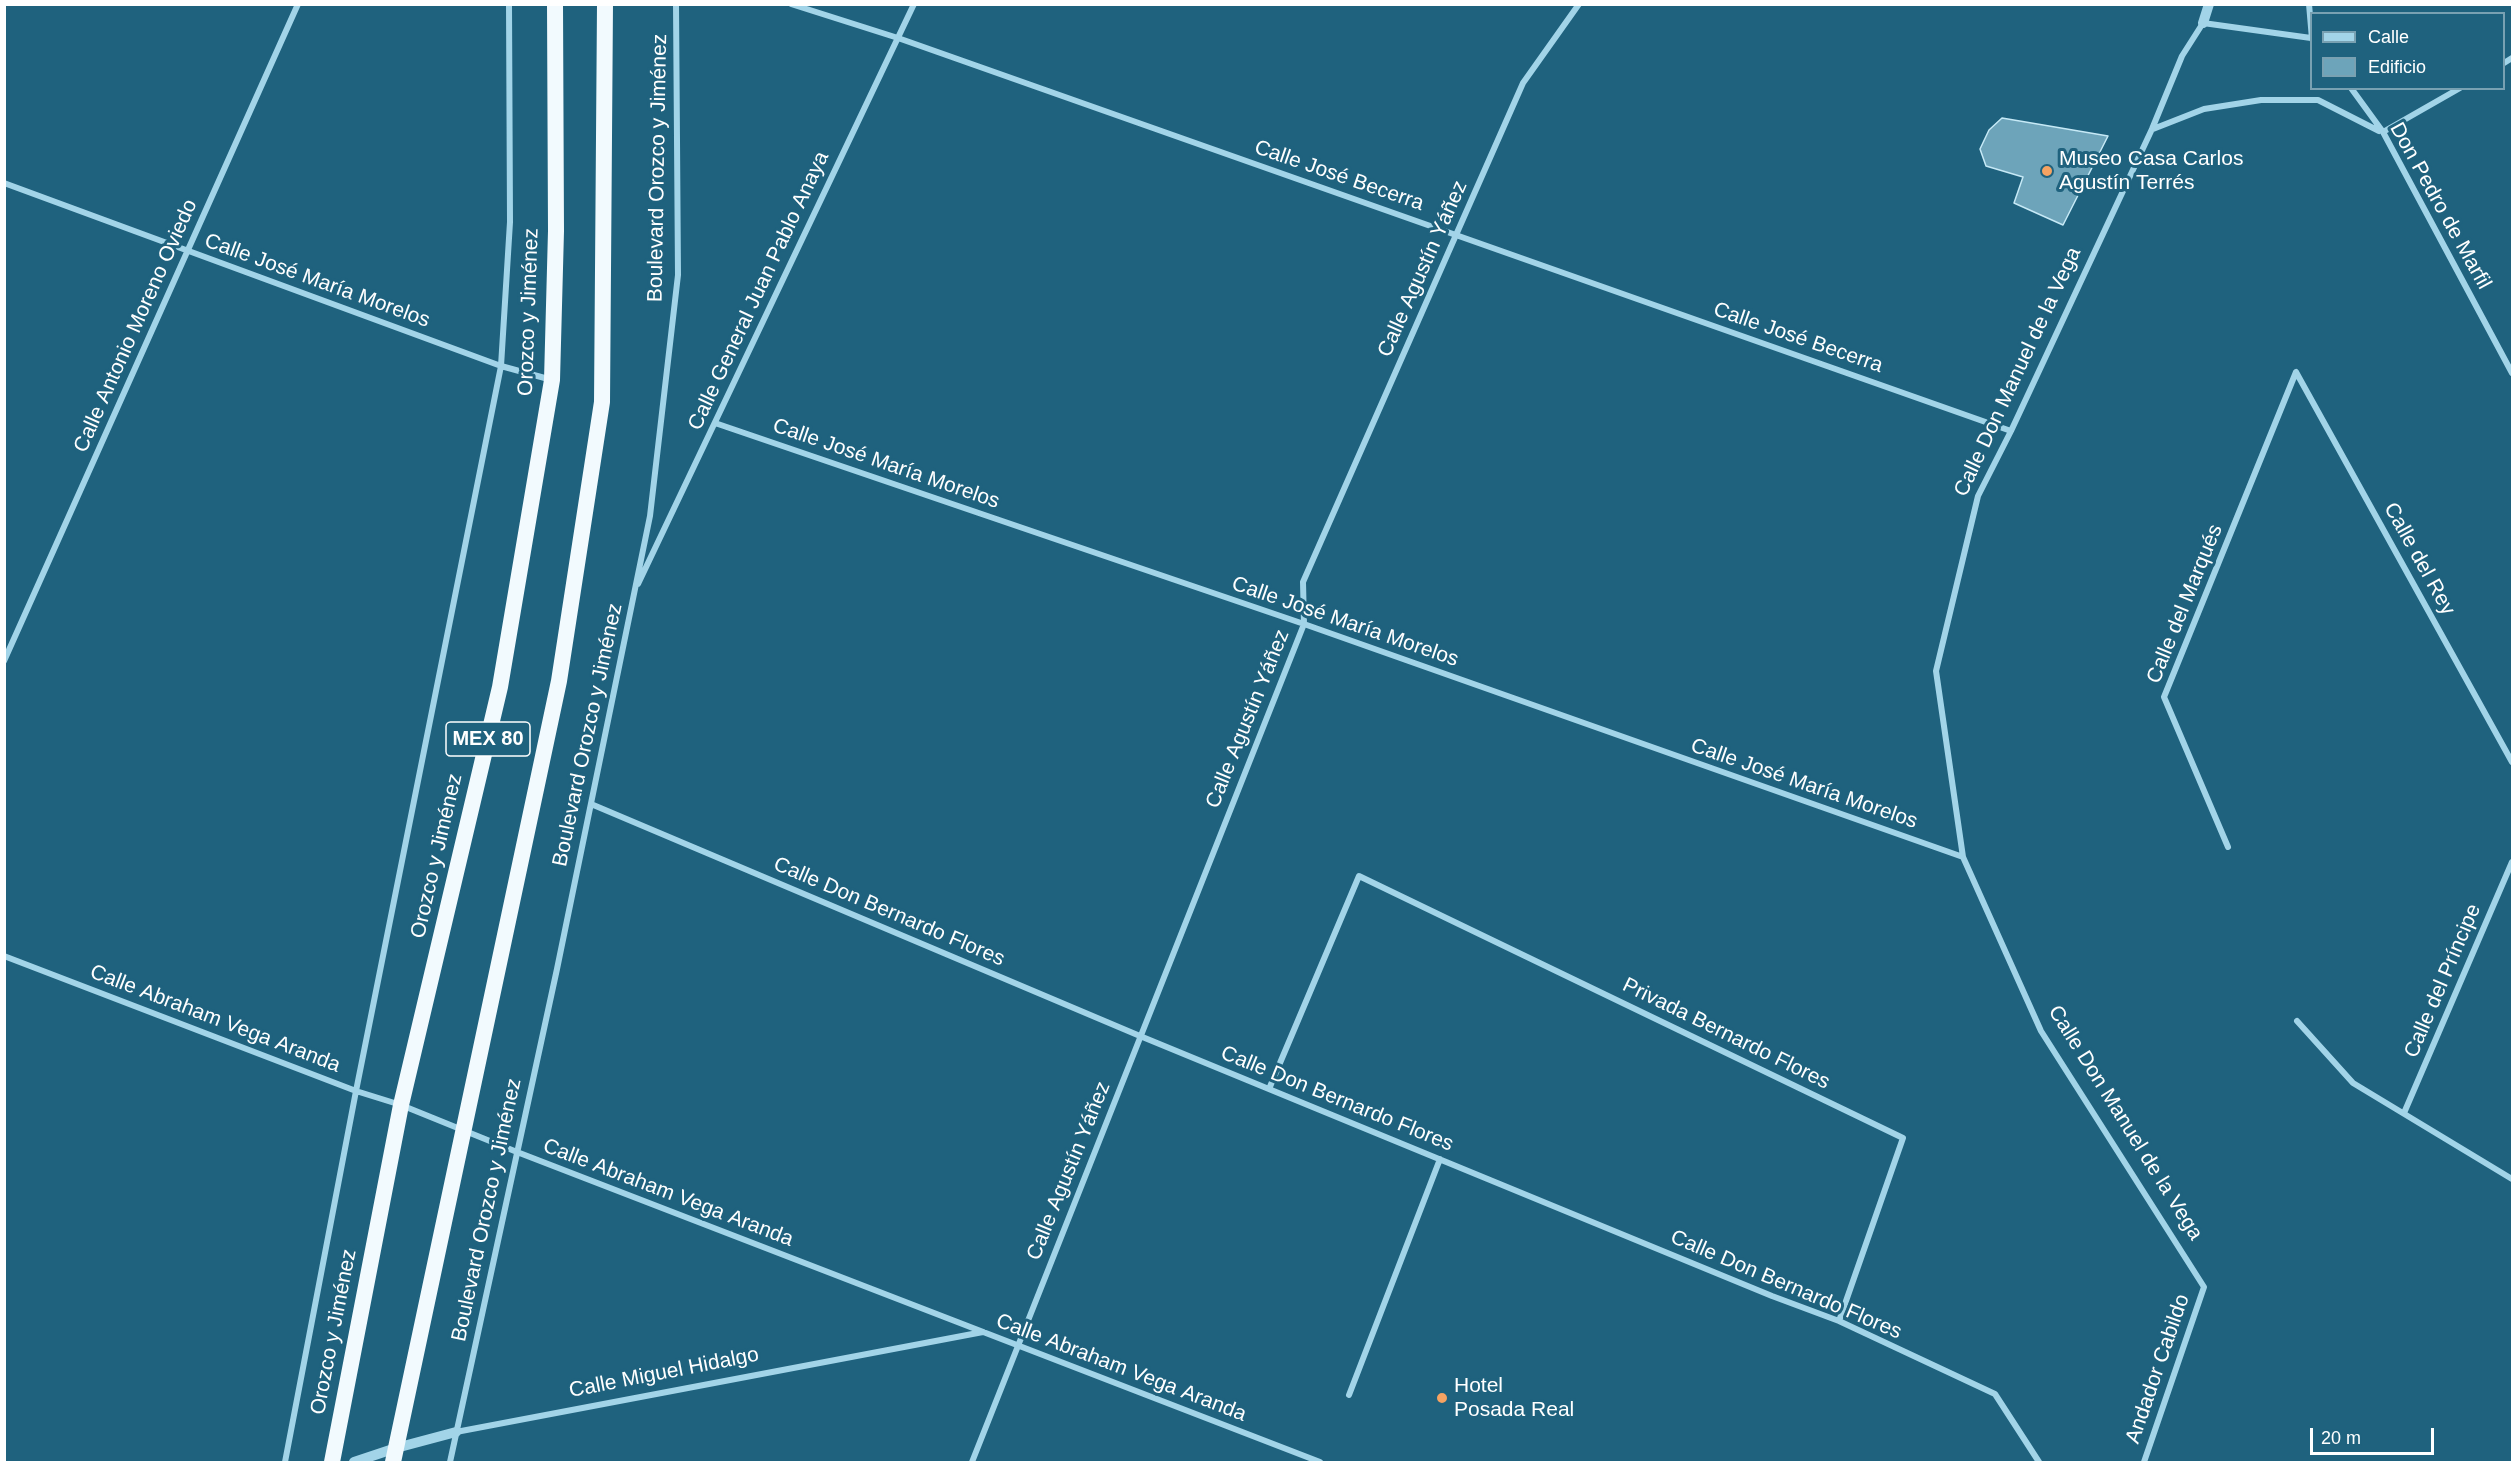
<!DOCTYPE html>
<html>
<head>
<meta charset="utf-8">
<style>
	body { margin:0 }
	#map { position:relative; width:2517px; height:1467px; overflow:hidden; background:#1f627e; font-family:Helvetica,sans-serif }
	canvas { display:block }
	.frame { position:absolute; inset:0; border:6px solid #fff; pointer-events:none }
	.legend { position:absolute; left:2310px; top:12px; width:195px; height:78px; box-sizing:border-box; background:#1f627e; border:2px solid #79a1b2; margin:0; padding:8px 10px; list-style:none; font-size:18px; color:#fff }
	.legend li { display:flex; align-items:center; gap:12px; height:30px }
	.legend b { width:30px; border:2px solid #79a1b2 }
	.scale { position:absolute; left:2310px; top:1428px; width:124px; height:27px; box-sizing:border-box; border:3px solid #fff; border-top:0; padding-left:8px; font-size:18px; line-height:21px; white-space:nowrap; color:#fff; -webkit-text-stroke:4px #1f627e; paint-order:stroke }
</style>
</head>
<body>
<div id="map">
<canvas width="2517" height="1467"></canvas>
<div class="frame"></div>
<ul class="legend">
<li><b style="height:8px;background:#a2d4e8"></b>Calle</li>
<li><b style="height:16px;background:#6da4ba"></b>Edificio</li>
</ul>
<div class="scale">20 m</div>
</div>
<script>
const g = document.querySelector('canvas').getContext('2d');
g.lineJoin = 'round';
function fillPath(path, color) {
  g.fillStyle = color;
  g.fill(path, 'evenodd');
}
function strokePath(path, color, width, dash) {
  g.strokeStyle = color;
  g.lineWidth = width;
  g.lineCap = dash ? 'butt' : 'round';
  g.setLineDash(dash || []);
  g.stroke(path);
}
function write(font, color, halo, rows, align = 'center') {
  g.font = font + ' Helvetica,sans-serif';
  g.lineWidth = 6;
  g.setLineDash([]);
  g.textBaseline = 'middle';
  g.strokeStyle = halo;
  g.fillStyle = color;
  for (const [text, x, y, turn = 0] of rows) {
    g.save();
    g.translate(x, y);
    g.rotate((+turn || 0) * Math.PI / 180);
    g.textAlign = isNaN(turn) ? turn : align;
    if (halo) g.strokeText(text, 0, 0);
    g.fillText(text, 0, 0);
    g.restore();
  }
}
const building = new Path2D(`
	M2002,118L2108,136L2063,225L2014,203L2023,177L1986,166L1980,149L1989,130Z`);
fillPath(building, '#6da4ba');
strokePath(building, '#c6e9f6', 1.5);
strokePath(new Path2D(`
	M791,4L898,38L2011,431
	M2309,4L2312,39
	M2504,63L2512,58
	M2351,88L2383,132L2512,373
	M2153,129L2204,109L2261,100H2318L2379,131
	M2383,132L2460,88
	M4,183L501,366L552,380
	M2296,372L2512,762
	M715,423L1304,624L1963,857
	M638,584L914,4
	M4,661L298,4
	M591,804L1140,1036L1772,1296L1839,1321L1995,1394L2039,1462
	M2228,847L2164,697L2296,372
	M4,956L356,1091L401,1105L517,1152L1320,1462
	M2297,1021L2353,1083L2512,1179
	M1269,1089L1359,876L1903,1138L1839,1321
	M2404,1113L2512,862
	M1349,1395L1440,1159
	M456,1432L983,1332
	M285,1462L356,1091L501,366L510,222L509,4
	M450,1462L557,969L650,516L678,275L676,4
	M972,1462L1304,624L1303,582L1523,83L1579,4
	M2144,1462L2204,1287L2041,1031L1963,857L1936,671L1978,496L2011,431L2152,129L2182,56L2203,23L2311,38`), '#a2d4e8', 6);
strokePath(new Path2D(`
	M2203,23L2209,4
	M354,1462L396,1448L456,1432`), '#a2d4e8', 10);
strokePath(new Path2D(`
	M332,1462L401,1105L500,687L552,380L556,231L555,4
	M393,1462L559,681L602,402L605,4`), '#f2fafe', 16);
for (const [x, y, r, color] of [
	[2047,171,6,"#f6a362"],
	[1442,1398,6,"#f6a362"]
]) {
  const dot = new Path2D();
  dot.arc(x, y, r, 0, 2 * Math.PI);
  g.fillStyle = color;
  g.fill(dot);
  strokePath(dot, '#1f627e', 2);
}
for (const [x, y, w] of [
	[488,739,84]
]) {
  const box = new Path2D();
  box.roundRect(x - w / 2, y - 17, w, 34, 4.5);
  g.fillStyle = '#1f627e';
  g.fill(box);
  strokePath(box, '#fff', 1.5);
}
write('bold 20px', '#fff', null, [
	["MEX 80",488,739]
]);
write('21px', '#fff', '#1f627e', [
	["Museo Casa Carlos",2059,159],
	["Agustín Terrés",2059,183],
	["Hotel",1454,1386],
	["Posada Real",1454,1410]
], 'left');
write('21px', '#fff', '#1f627e', [
	["Boulevard Orozco y Jiménez",658,168,-89],
	["Calle José Becerra",1339,176,19],
	["Don Pedro de Marfil",2440,206,61],
	["Calle Agustín Yáñez",1423,269,-66],
	["Calle José María Morelos",317,281,20],
	["Calle General Juan Pablo Anaya",759,291,-65],
	["Orozco y Jiménez",529,312,-88],
	["Calle Antonio Moreno Oviedo",136,326,-66],
	["Calle José Becerra",1798,338,19],
	["Calle Don Manuel de la Vega",2018,372,-65],
	["Calle José María Morelos",886,464,19],
	["Calle del Rey",2419,559,61],
	["Calle del Marqués",2185,604,-68],
	["Calle José María Morelos",1345,622,19],
	["Calle Agustín Yáñez",1248,719,-68],
	["Boulevard Orozco y Jiménez",588,735,-78],
	["Calle José María Morelos",1804,784,19],
	["Orozco y Jiménez",437,856,-77],
	["Calle Don Bernardo Flores",889,912,23],
	["Calle del Príncipe",2443,981,-67],
	["Calle Abraham Vega Aranda",215,1019,21],
	["Privada Bernardo Flores",1726,1034,26],
	["Calle Don Bernardo Flores",1337,1099,22],
	["Calle Don Manuel de la Vega",2125,1123,58],
	["Calle Agustín Yáñez",1069,1171,-68],
	["Calle Abraham Vega Aranda",668,1193,21],
	["Boulevard Orozco y Jiménez",487,1210,-78],
	["Calle Don Bernardo Flores",1786,1285,23],
	["Orozco y Jiménez",334,1332,-79],
	["Calle Abraham Vega Aranda",1121,1368,21],
	["Andador Cabildo",2158,1369,-71],
	["Calle Miguel Hidalgo",664,1373,-11]
]);
</script>
</body>
</html>
